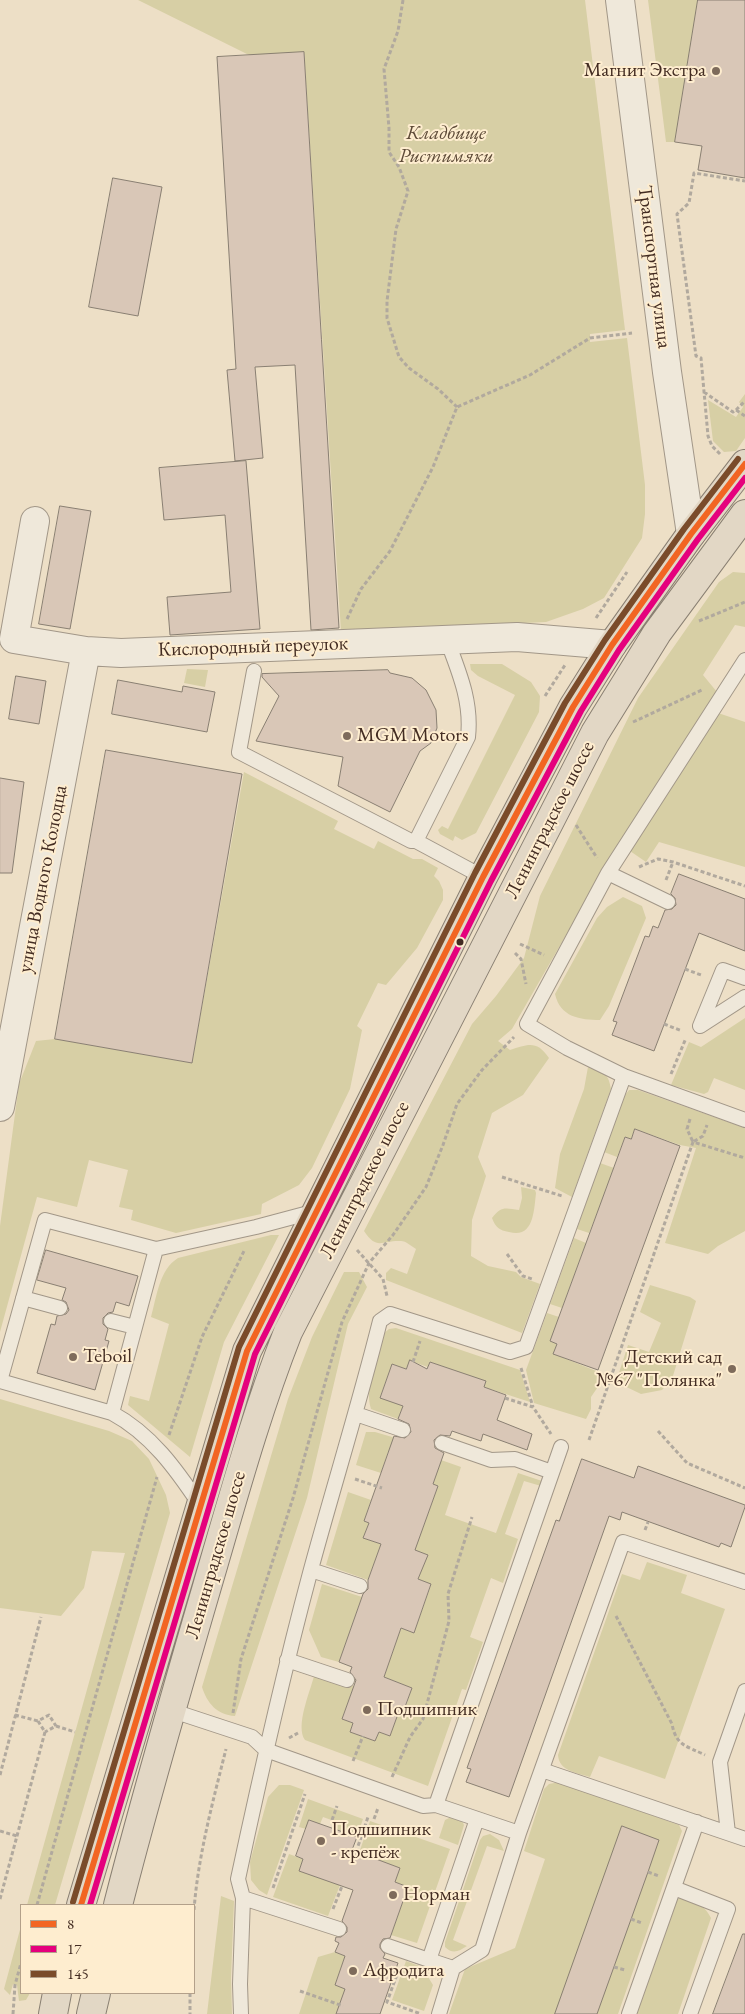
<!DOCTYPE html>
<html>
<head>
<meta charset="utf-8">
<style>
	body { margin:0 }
	#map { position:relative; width:745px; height:2014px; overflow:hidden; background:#eddfc6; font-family:"EB Garamond",serif }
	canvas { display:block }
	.legend { position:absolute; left:20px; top:1904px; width:175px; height:90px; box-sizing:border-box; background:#feedcf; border:1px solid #b3a08a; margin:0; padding:6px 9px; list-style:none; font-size:15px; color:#432c22 }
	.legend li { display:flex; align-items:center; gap:10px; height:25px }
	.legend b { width:25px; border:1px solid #b3a08a }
</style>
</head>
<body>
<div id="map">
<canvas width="745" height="2014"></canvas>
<ul class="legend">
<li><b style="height:6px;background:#f26522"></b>8</li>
<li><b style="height:6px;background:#e5007d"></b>17</li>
<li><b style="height:6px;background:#7a4b2a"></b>145</li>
</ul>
</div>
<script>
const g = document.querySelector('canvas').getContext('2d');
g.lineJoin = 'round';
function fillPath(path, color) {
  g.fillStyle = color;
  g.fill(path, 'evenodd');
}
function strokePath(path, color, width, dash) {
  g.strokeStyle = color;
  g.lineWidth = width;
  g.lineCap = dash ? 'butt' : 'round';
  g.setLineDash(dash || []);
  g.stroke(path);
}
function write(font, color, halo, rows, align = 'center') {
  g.font = font + ' "EB Garamond",serif';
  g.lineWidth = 4;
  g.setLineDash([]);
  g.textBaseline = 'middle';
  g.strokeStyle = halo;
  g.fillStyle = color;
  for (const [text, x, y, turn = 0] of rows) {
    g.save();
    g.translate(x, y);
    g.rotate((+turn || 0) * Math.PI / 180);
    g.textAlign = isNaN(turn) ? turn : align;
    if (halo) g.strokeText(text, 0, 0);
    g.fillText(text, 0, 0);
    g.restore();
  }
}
fillPath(new Path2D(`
	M138,0H585L625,330L590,334V342L627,338L645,485V514L642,538L604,598L583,609L546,622L341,631L304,52L251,56Z
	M648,0H698L675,142H666Z
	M745,394V438L736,451L724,452L713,441L708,400L736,417L743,407L739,402Z
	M733,572L745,573V627L735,625L703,675L717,692L604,869L512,1029L498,1041L510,1050C528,1044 537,1040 549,1058L523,1095L492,1113L478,1157L486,1176L472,1220L471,1256L488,1266L516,1272L521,1277L540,1284L522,1333L386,1280V1273L391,1268L407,1274L416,1249C411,1246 406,1241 401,1241C382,1240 377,1251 364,1231L472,1024L496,996L524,958L540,896L638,698L719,582Z
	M470,664H502L531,682L540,696L539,712L476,833L462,840L455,836L453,841L440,834L438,830L442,826L448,829L515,695L478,676L471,670Z
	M187,669L208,670L205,687L184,683Z
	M718,713L745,722V867L659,842L646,862L630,851Z
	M244,772L338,821L334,829L374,849L378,841L413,859H422L438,868L434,876L439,881L443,890V900L417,948L386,985L378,983L357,1026L362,1030L350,1089L312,1168L299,1185L262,1204L261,1214L176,1233L131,1220L133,1210L119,1207L128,1170L89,1160L77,1207L37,1197L0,1332V1226L19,1084L36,1041L55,1039L192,1063Z
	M623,897L642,906L646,918L609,1006L600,1020C580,1020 560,1017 555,994L597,918L607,907Z
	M745,1018V1090L714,1078L708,1092L704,1094L671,1085L689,1042L701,1047Z
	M588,1067C602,1074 608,1070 611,1089L572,1197L555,1188L560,1154L584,1089Z
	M629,1090H638L745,1128V1231L718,1246L708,1254L665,1243L696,1148L680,1145L635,1129L631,1139L625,1137L617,1157L604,1152L625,1095Z
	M600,1163L614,1168L605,1191L604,1213L598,1211L589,1233L577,1229Z
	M521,1187L535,1190L536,1193C534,1210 534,1239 509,1232C499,1230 496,1228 492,1218C501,1206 505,1208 519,1210L522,1198Z
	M271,1235H279L224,1342L190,1457L128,1405L130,1396L149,1401L169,1324L151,1317C157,1296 159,1270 178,1258Z
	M574,1238L586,1243L562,1308L550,1304Z
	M344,1272H359L367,1287L348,1324L307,1498L235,1716C217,1715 207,1703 202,1687L288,1399L312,1337Z
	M650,1285L690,1297L696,1301L672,1379L662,1390L641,1394L616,1382L628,1345L649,1352L661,1323L640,1312Z
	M547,1313L559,1317L557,1344L554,1354L606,1375L591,1397V1409L586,1419L534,1403L526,1370Z
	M396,1328L520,1370L530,1402L484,1387L485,1381L430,1362L428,1367L410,1361L406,1369L392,1364L380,1397L403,1406L398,1419L371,1409C364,1386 378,1357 383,1334L389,1329Z
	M0,1399L109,1431L132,1441L149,1459L166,1495L170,1513L55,1905H27L125,1553L92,1551L84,1588L61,1616L0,1608Z
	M366,1432H375L399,1439L388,1452L381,1473L356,1465Z
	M441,1460L461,1467L445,1515L496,1533L518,1473L542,1481L541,1486L524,1481L505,1534L518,1539L503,1583L491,1578L470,1637L483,1642L466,1690L462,1689L428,1786L305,1740C295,1726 310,1692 314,1676L323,1675L354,1686L342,1719L353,1723L350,1732L375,1741L379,1732L390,1736L398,1714L403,1715L412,1688L384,1677L401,1628L414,1633L431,1585L418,1579L427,1555L408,1548L423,1528L438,1486L433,1484Z
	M348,1492L371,1500L364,1521L369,1523L363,1538L381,1544L368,1580L326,1565Z
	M647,1562L687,1575L681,1593L725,1609L665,1779L599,1756L590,1777C577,1773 559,1771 558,1755L622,1574L640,1580Z
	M322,1584L362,1597L339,1662L321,1657L309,1630Z
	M559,1782L679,1825L682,1831L618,2014H449L465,1969L515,1948L545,1859L524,1851L544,1789L549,1784Z
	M279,1785H290L304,1790L267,1895L259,1890L251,1880L250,1862L268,1797Z
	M308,1799L363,1819L357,1837L335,1829L337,1822L323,1817L320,1824L306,1829L299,1827Z
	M451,1817L462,1821L464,1825L458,1845L439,1838L445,1820Z
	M370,1821L450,1849L417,1943L391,1935L408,1887L395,1882L400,1868L359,1853Z
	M490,1834L499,1840L504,1851L487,1846L453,1940L467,1946C459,1951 453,1955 445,1947V1942L480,1840L483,1836Z
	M289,1854L303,1859L299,1871L340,1885L328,1916L273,1897Z
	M221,1896L234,1901L231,1978L232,2014H207Z
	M680,1897C695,1902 704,1904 711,1918L678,2014H636L676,1901Z
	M21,1926V1993H30L26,2000L19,2001L17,1985L13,1984L10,1995L4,1989Z
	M335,1952L345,1956L335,1985L348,1990L336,2014H299L318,1957Z
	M406,1961L422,1967L433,1985L424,2011L392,2000Z`), '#d7cfa5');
const building = new Path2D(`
	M698,0H745V178L698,170L702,146L675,142Z
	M304,52L339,628L311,630L295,365L255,367L263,458L235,461L227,370L236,369L217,57Z
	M113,178L162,187L138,316L89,307Z
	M246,461L260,629L170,635L167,597L231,592L225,515L164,520L159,468Z
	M60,506L91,511L70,629L39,624Z
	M388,670L390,673L412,678L426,690L436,710L437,728L431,743L420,751L390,812L338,786L343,757L256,741L279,696L262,677V674Z
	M16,676L46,681L39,724L9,719Z
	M118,680L182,692L183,686L215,692L207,732L112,714Z
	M106,750L242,774L192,1063L55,1039Z
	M0,778L24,782L12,873H0Z
	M679,874L745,899V951L699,933L654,1051L612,1035L617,1022L613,1021L645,936L649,937L653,926L658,928L665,910L672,909L676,905L675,898L671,894Z
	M635,1129L680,1146L598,1370L553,1354L557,1344L550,1341L625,1137L631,1139Z
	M46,1250L138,1276L129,1306L116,1302L113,1312L108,1313L103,1318V1324L108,1329L105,1340L109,1341L95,1390L37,1373L51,1324L55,1325L57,1316L66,1314L69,1310L66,1302L62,1300L66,1288L37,1280Z
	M410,1360L427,1369L430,1362L486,1381L484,1387L506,1395L497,1420L532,1434L527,1450L483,1434L481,1441L452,1431L450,1436L440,1435L434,1440L435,1448L444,1453L433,1484L438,1486L415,1550L428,1555L418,1579L431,1584L414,1633L401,1628L384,1677L412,1688L402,1715L398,1714L390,1736L379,1732L375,1741L350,1732L353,1723L342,1719L356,1680L350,1672L352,1667L339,1662L363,1594L368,1589V1580L381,1544L363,1538L369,1523L364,1521L394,1436L405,1438L411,1432L409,1424L398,1419L403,1406L380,1398L392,1364L406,1369Z
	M582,1459L634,1478L638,1466L745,1505V1507L731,1547L721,1543L719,1547L622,1512L620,1520L609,1516L509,1797L466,1782L471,1769L467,1768L556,1520L559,1521Z
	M309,1820L357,1837L352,1850L400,1868L395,1882L408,1887L390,1938L383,1939L380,1944V1948L385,1954L383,1958L398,1963L380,2014H336L345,1989L335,1985L345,1956L335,1952L339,1943L335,1941L336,1937H341L347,1932V1927L342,1921L353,1890L299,1871L303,1859L296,1856Z
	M622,1826L659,1840L648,1872L597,2014H555Z
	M743,1934H745V2014H713Z`);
fillPath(building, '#d9c7b7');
strokePath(building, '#897f72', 1);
const service = new Path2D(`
	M745,660L608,873L527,1024L567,1048L624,1076L745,1120
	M254,671L239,752L411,841H416L468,737C472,702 459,672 447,640
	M416,841L483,877
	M608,873L668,902
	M745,978L723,970L700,1026L745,997
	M23,1298L60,1308
	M111,1321L135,1327
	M112,1413L0,1381L45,1220L156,1249
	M356,1414L403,1430
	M442,1443L491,1460L515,1459L552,1472
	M200,1505C176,1469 151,1434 112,1413L156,1249L256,1227L316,1211
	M311,1570L360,1586
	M287,1660L347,1680
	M170,1710L252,1737L266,1750L423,1806L436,1805L519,1833L623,1542L745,1582
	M542,1770L745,1839
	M436,1805L561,1447
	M728,1833L720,1762L745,1691
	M674,1888L728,1909L690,2014
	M243,1898L339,1929
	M388,1946L429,1960
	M453,1968L429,1960L477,1819
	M241,2014L240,1984L243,1898L238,1879C260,1776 283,1674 310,1573C333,1488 359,1405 380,1321L390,1314L510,1352L526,1347L624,1076
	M439,2014L453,1968L482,1950L519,1833
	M629,2014L697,1822`);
const minor = new Path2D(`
	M620,0L667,372L691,534
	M35,521L14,639L86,651L121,653L517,637L612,645
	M0,1107L86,651`);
const primary = new Path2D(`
	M81,1905L247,1351L483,877L573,707L612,645L691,534L745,464
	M118,1905C147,1791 180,1679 213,1566C236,1487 258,1408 288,1332L595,733L657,633L745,514
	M53,2014L57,1993
	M91,2014L96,1993`);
strokePath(service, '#a29788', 16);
strokePath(minor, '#a29788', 30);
strokePath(primary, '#897f72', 30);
strokePath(new Path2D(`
	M403,0L398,31L384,69L389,128V152L399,167L408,191L396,229L387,301V318L399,357L409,368L438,389L457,407
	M704,392L733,412L736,410L745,416
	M736,410L745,401
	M720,454L712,446L708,436L701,358L696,356L677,214L689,203L694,173L745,181
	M596,618L627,572
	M347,619L361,589L390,551L433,467L457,407L530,375L590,338L632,333
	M699,621L745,602
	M545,696L565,665
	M633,722L702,690
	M576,825L597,858
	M639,867L658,859L673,862L745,886
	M666,880L673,862
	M520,944L544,955
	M515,953L521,959L526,984
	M685,969L701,975
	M664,1024L682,1031
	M671,1074L686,1038
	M690,1119L687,1129L693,1142L703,1136L707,1125
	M502,1177L562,1196
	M357,1250L383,1279L387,1296
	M507,1254L523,1276L532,1279
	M413,1362L420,1341
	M521,1368L533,1407
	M505,1398L533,1407L551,1434
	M658,1431L687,1463L745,1488
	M169,1435L202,1337L245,1249
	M589,1440L693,1142L745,1158
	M355,1479L382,1488
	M645,1530L648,1522
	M616,1616L672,1724C676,1746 687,1746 705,1755
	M233,1713L241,1659L293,1498L342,1322L369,1263L393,1235L426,1187L443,1145L457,1104L482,1070L514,1037
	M15,1715L38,1721
	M56,1726L75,1732
	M289,1738L298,1733
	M353,1761L363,1736
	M0,1775L41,1617
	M392,1777L410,1737L423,1719L449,1621L448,1594L472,1517
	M374,1819L378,1808
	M332,1820L337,1806
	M0,1831L17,1836
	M356,1852L368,1817
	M648,1872L659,1876
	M273,1888L305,1794
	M407,1892L430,1899
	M0,1899L45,1732L38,1721L49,1715L56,1726L45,1732
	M37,1905L157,1477
	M333,1909L342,1886
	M194,1910C198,1856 213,1801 226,1749
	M631,1919L642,1923
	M614,1967L625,1970
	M399,1969L387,2002L421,2014
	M300,1991L343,2006
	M190,1993V2014
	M13,2014L15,1985L21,1963`), '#b1a99e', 3, [4, 2.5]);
strokePath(service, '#efe8da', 14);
strokePath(minor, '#efe8da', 28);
strokePath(primary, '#e2d7c5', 28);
strokePath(new Path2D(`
	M81,1905L247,1351L483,877L573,707L612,645L691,534L745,464`), '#f26522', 6);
strokePath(new Path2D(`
	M90,1905L255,1354L491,881L581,711L619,650L698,539L745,478`), '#e5007d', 6);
strokePath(new Path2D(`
	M73,1902L239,1347L475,873L565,703L605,640L684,529L738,459`), '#7a4b2a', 6);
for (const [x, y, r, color] of [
	[716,71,5,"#7e6b5b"],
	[347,736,5,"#7e6b5b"],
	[460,942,4.5,"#432c22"],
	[73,1357,5,"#7e6b5b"],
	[732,1369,5,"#7e6b5b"],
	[367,1710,5,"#7e6b5b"],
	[321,1841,5,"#7e6b5b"],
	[393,1895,5,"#7e6b5b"],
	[353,1971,5,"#7e6b5b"]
]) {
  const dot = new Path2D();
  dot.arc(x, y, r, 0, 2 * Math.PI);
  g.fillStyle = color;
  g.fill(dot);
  strokePath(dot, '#feedcf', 2);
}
write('20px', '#432c22', '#feedcf', [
	["Магнит Экстра",706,71,"right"],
	["MGM Motors",357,736],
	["Teboil",83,1357],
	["Детский сад",722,1358,"right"],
	["№67 \"Полянка\"",722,1381,"right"],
	["Подшипник",377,1710],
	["Подшипник",331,1830],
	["- крепёж",331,1853],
	["Норман",403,1895],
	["Афродита",363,1971]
], 'left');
write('italic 20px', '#5d4a37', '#feedcf', [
	["Кладбище",446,134],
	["Ристимяки",446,157]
]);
write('20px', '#432c22', '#feedcf', [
	["Транспортная улица",654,267,83],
	["Кислородный переулок",253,647,-2],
	["Ленинградское шоссе",550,820,-63],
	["улица Водного Колодца",43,879,-79],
	["Ленинградское шоссе",365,1180,-63],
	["Ленинградское шоссе",216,1555,-74]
]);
</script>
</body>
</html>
